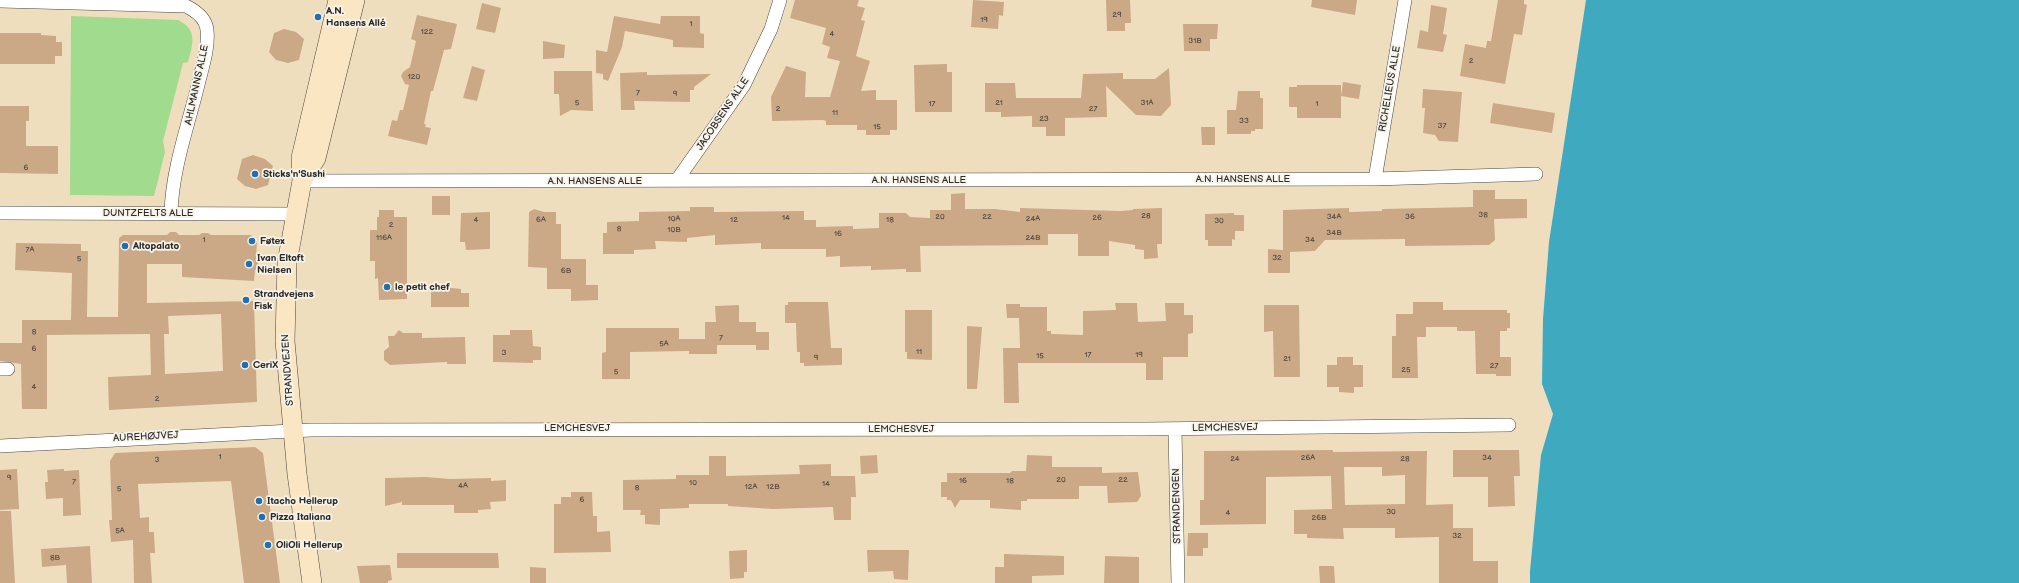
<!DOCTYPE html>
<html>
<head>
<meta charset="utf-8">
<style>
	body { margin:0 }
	canvas { display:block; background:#efdebd }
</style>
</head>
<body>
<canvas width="2019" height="583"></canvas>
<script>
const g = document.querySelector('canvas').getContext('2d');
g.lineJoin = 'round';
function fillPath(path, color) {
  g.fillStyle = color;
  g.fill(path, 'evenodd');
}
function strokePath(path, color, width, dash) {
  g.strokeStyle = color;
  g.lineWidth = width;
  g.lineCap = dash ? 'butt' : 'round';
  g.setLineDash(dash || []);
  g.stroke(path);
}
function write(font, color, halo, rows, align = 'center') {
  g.font = font + ' "Balsamiq Sans",sans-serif';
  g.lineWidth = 3.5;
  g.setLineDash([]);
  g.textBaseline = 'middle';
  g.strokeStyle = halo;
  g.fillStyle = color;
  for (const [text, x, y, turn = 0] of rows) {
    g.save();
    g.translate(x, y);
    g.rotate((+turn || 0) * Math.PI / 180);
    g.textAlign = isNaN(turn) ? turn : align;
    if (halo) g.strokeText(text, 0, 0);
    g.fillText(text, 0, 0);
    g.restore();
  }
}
fillPath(new Path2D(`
	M71,16L178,20C198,30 193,44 188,62L183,63L163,141L165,152L154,196L70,195Z`), '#a1db8e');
fillPath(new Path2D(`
	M1586,0H2019V583H1530V571L1541,455L1553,414L1542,384L1543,319L1549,242Z`), '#3faabf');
fillPath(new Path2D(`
	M795,0H859L857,6L865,8L861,20L865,21L856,56L870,61L861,91L876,90V100H897V130H890V135H866V130H857V125H826V121L823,120L772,121L771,97L786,66L806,72L805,97H830L840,61L827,58L830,47L822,44L826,28L790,18Z
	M973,0L1004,2L1003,16L999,15L998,29L971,27Z
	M1106,0H1130L1131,23H1125V31H1107Z
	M1312,0H1357L1355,15L1311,7Z
	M1498,0H1524V4L1527,5L1522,35L1514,34L1505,84L1460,76L1465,44L1486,48L1487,41H1491Z
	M482,3L501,8L495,33L476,29Z
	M1431,5L1447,8L1443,34L1447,35L1443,52L1417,48L1420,30L1428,32Z
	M417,15L457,24L451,49L444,50L433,91H431L424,124H426L425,127L431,128L427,145L388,136L392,120L397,121L400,110H403L409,85L405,84L401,76L403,72L410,67L416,41L411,39Z
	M614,16L660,24L661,16H700V33L704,34V48L673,47V40L625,31L622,47L608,81L603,79V74L596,73V50L607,52Z
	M1183,24H1218L1217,39H1210V51H1184Z
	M284,29L296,32L304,39L299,60L288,63L276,60L269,52L274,33Z
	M0,33H41V35L56,36V42H62V56H55V64H0Z
	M543,41L565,45L564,58L543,59Z
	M947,64V72H952V112H915L914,65Z
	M472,66L485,70L477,101L463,98Z
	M1169,68L1171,105L1161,116L1136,115L1106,86L1107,117L1065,118V136H1046V127H1032V116L1001,117V112H985V83H1015L1016,98H1081L1083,74L1123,73V79H1155Z
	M554,71H592L593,111L571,110L560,116L559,94H554Z
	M647,72V75L711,74L694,87V90H690V102L634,101L635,110H621L620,73Z
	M1343,82L1361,85L1359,99L1341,96Z
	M1297,85H1341V118H1297V107H1289V87H1297Z
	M1423,89L1462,92L1458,142L1439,141L1435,135L1423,133L1425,108H1422Z
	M1238,91H1260V98H1263V129H1255V131H1251V134H1227V110H1236Z
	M1493,103L1555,113L1552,133L1490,123Z
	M0,106H29V121H26V146H58V174L0,173Z
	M1201,127H1215V145H1202Z
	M253,155L265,159L273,166L268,185L256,189L245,186L237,179L242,159Z
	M1473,190H1495V199H1527V218L1494,219L1495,240L1489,245L1405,246V239L1325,240L1315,251L1290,252V273H1268V249L1283,250V210L1349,208V212L1382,211V209L1473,207Z
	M965,193V209H995L1020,212V208L1120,211L1133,210V209L1162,208V244H1157L1158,258L1144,259V250L1135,249V245L1109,241V256H1078V234H1048V245L920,246L921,272H906V269L871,270V266L840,267V256L826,257V249H761V243L715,245V235L687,238V242L655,241L656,249L634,250V254H603V233H607V222L639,221V212L690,211V207H714V212L804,211V220H816V227L853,226V229L879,228V213H906L910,217L930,218V210H951V194Z
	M432,196H450V215H432Z
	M534,209L544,212H556V224H561V259H586V285H598V300L571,301V289H547V268L528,267L529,212Z
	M379,210H394V217H407V299L379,300L378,278L375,279V261H370V230H377V217H379Z
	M490,212V249L466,250L465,242H460L461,213Z
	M1234,213V215H1244V231H1235V240L1232,239V246H1208V240H1205V214Z
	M170,232H176L179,235H199L202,233H208L211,235H251L257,242L256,258L258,261V268L255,270L254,281L182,277V264H147V303L254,301L257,402L109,410L108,377L151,375L150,334L47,335V409H22L21,364L0,361V343H22V320H71L72,273L15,270L16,243L81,244V251H88L87,317H118L119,238L123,235H167ZM221,314L223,371L165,374L164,334H169L168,316Z
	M431,288H452L461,289V293H469V307H431Z
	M788,302H828L831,348H842V365L804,366V363H800V352H797L796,323H785V305H788Z
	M1413,302H1443V310H1507V313H1510V328H1507V331H1500V357H1511V376H1496V374H1476L1475,331H1457V327H1426V337H1417L1418,378H1392V336H1396V314H1413Z
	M1115,303H1137L1138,322L1166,321L1165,303H1184V315H1193V333L1188,334V357H1163V380H1146V363H1018L1019,403H1004L1003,348H1020L1019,318H1007L1006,304H1020V307H1047V331H1051V334L1083,335V311L1116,310Z
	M739,305V322H756V332H769V350H756V345H717V354H689V351L630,352V379H602V353L606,352V328H679V339H705V322H716L715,306Z
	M1264,305H1299L1300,377H1274L1273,331L1264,332Z
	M905,310H932V360L907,359V352H905Z
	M967,326L982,327L977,389H967Z
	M399,330L403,333H422V338L465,337L466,364H447V362L390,365L384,360V351L389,347L388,336H394Z
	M510,330H532L533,346L541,347V360H533V363L493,362V335H510Z
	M1337,357H1353V365H1363V387H1354V393L1339,392V387H1327V365H1337Z
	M255,447L263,453L280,583H244L231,481L138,484L140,518L149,517V532H154L155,553H150L152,583H134L133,540L111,542L109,520H112L110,461L115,453Z
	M1333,450V452L1427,451L1426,505L1453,504V528H1473V561H1498V583H1439V537L1395,538V528H1343L1344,539L1307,538V534H1294V510L1332,509L1331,476L1266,477V524L1200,525V500H1204V451ZM1344,467H1382V476L1405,475V504L1345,505Z
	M1453,450H1519L1520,476H1514L1515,506L1488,507V477H1453Z
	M877,455L878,473L861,474L860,456Z
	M1027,455L1052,456V467H1102V473L1138,472L1141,496L1137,502L1108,503L1107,486H1079V499H1027V501H1021V510L990,508V500H960L955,508L951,500H947V497H941V482H947V473H1010L1012,471H1026Z
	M709,456H726V476L800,474L799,465L831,464V476H855L856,497H851V520H834L833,507L773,509L728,506V504H689V508L660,509V525L645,524V515H640L641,510H623V480L676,479V475H709Z
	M17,469L19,509L0,510V470Z
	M64,469V471L79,470L81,515L63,516V498L46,499L45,482H48L47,470Z
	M426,477L450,479L491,478V481L506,480V501L490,502L491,509L478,510V513H454V505H402V502L385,506V478Z
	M571,492H592L593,516H597V532L610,531L611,552L554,553V504H561V497H571Z
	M0,511H11L15,583H0Z
	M1188,533H1208V548H1203V556H1187Z
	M90,546L92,583H67L66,565L42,567L41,549Z
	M747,550V572H744V578L730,579L729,551Z
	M867,550H909L908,580L894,579L893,571L868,572Z
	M397,553H498L499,568H397Z
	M1004,554L1064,556V575L1032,576V583H995V567H1004Z
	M1105,556L1139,557V583H1104Z
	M390,565L392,580L388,581V583H360L357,566Z
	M1319,566H1334L1335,583H1320Z
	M530,567L546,568V583H530Z`), '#cca986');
const minor = new Path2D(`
	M0,1L186,6C196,11 206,19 207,30C209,48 202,68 198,85C188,126 172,170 171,213
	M1375,179L1405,0
	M677,180L744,85L771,29L780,0
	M302,181L1375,179L1536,174
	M0,213L295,214
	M0,369H8
	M1175,429L1178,583
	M0,446L311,430L1145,429L1509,425`);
const secondary = new Path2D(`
	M302,181L316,158L355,0
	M312,583L297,474L285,341L287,263L302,181L301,158L338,0`);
strokePath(minor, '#484641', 14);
strokePath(secondary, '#484641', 20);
strokePath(minor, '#fff', 13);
strokePath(secondary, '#fbe6c4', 19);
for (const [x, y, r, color] of [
	[318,17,4,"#1f6fb2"],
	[255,174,4,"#1f6fb2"],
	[252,241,4,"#1f6fb2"],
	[125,246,4,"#1f6fb2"],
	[249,264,4,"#1f6fb2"],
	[387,287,4,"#1f6fb2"],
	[246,300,4,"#1f6fb2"],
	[245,365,4,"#1f6fb2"],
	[259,501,4,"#1f6fb2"],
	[262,517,4,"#1f6fb2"],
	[268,545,4,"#1f6fb2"]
]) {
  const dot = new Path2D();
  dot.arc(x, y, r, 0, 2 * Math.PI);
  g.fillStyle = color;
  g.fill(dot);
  strokePath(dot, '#f7f3e8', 1.5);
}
write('8px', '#534a42', null, [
	["29",1117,15],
	["19",984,20],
	["1",691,24],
	["122",427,32],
	["4",832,34],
	["31B",1195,41],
	["2",1471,61],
	["120",414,77],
	["7",638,93],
	["9",675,94],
	["5",577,103],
	["21",999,103],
	["31A",1147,103],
	["17",932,104],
	["1",1317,104],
	["2",778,109],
	["27",1093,109],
	["11",835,113],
	["23",1044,119],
	["33",1244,121],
	["37",1442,126],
	["15",877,127],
	["6",26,168],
	["38",1483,215],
	["28",1146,216],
	["20",940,217],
	["22",987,217],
	["34A",1334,217],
	["36",1410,217],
	["14",786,218],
	["26",1097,218],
	["10A",674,219],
	["24A",1033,219],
	["4",476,220],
	["6A",541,220],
	["12",734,220],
	["18",890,220],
	["30",1219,221],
	["2",391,225],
	["8",619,229],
	["10B",674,230],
	["34B",1334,233],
	["16",838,234],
	["116A",384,238],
	["24B",1033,238],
	["1",204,240],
	["34",1310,240],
	["7A",30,250],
	["32",1277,258],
	["5",79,259],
	["6B",566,271],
	["8",34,332],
	["7",721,338],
	["5A",664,344],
	["6",34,349],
	["11",919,352],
	["3",504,353],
	["17",1088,355],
	["19",1139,355],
	["15",1040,356],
	["9",816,358],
	["21",1287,359],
	["27",1494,366],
	["25",1406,370],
	["5",616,372],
	["4",34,387],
	["2",157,399],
	["1",220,457],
	["26A",1308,458],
	["34",1487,458],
	["24",1235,459],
	["28",1405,459],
	["3",157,460],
	["9",9,478],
	["20",1061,480],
	["22",1123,480],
	["16",963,481],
	["18",1010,481],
	["7",74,482],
	["10",693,483],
	["14",826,484],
	["4A",463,486],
	["12A",751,487],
	["12B",773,487],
	["8",637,488],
	["5",119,489],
	["6",582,500],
	["30",1391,512],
	["4",1228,513],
	["26B",1319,518],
	["5A",120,531],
	["32",1457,536],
	["8B",55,558]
]);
write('bold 10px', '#2b2b2b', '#f7f3e8', [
	["A.N.",326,11],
	["Hansens Allé",326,23],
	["Sticks'n'Sushi",263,174],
	["Føtex",260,241],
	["Altopalato",133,246],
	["Ivan Eltoft",257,258],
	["Nielsen",257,270],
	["le petit chef",395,287],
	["Strandvejens",254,294],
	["Fisk",254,306],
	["CeriX",253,365],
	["Itacho Hellerup",267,501],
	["Pizza Italiana",270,517],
	["OliOli Hellerup",276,545]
], 'left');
write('10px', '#2b2b2b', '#f7f3e8', [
	["AHLMANNS ALLE",197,85,-78],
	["RICHELIEUS ALLE",1390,89,-80],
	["JACOBSENS ALLE",723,114,-56],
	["A.N. HANSENS ALLE",1243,179],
	["A.N. HANSENS ALLE",919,180],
	["A.N. HANSENS ALLE",595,181],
	["DUNTZFELTS ALLE",148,213],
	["STRANDVEJEN",288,370,-94],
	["LEMCHESVEJ",577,428],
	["LEMCHESVEJ",1225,428,-1],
	["LEMCHESVEJ",901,429],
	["AUREHØJVEJ",146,437,-3],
	["STRANDENGEN",1177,506,-91]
]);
</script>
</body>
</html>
